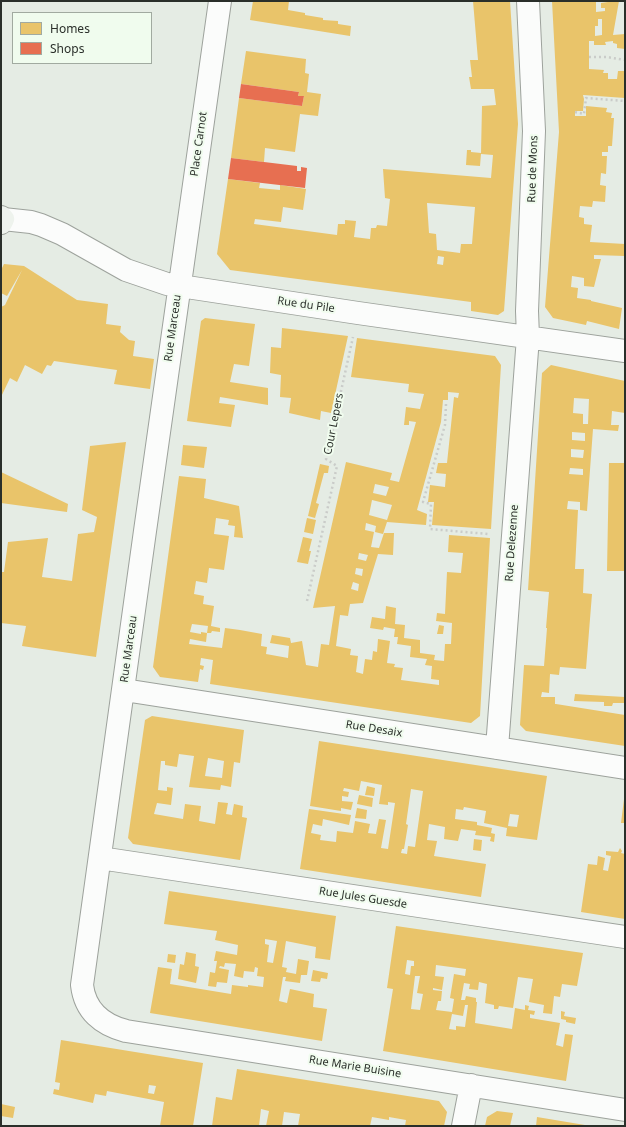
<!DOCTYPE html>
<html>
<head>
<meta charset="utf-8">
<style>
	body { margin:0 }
	#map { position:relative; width:626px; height:1127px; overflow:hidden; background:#e5ece4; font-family:"Noto Sans",sans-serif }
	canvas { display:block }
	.frame { position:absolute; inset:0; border:2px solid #2a2f2a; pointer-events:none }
	.legend { position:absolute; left:12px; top:12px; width:140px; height:52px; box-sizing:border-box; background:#f0fcee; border:1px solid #a1aaa0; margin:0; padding:5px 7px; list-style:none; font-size:12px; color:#2a2f2a }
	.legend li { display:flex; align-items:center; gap:8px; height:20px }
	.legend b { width:20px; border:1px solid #a1aaa0 }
</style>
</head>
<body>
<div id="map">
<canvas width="626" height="1127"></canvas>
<div class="frame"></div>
<ul class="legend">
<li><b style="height:11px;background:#e9c46a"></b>Homes</li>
<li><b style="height:11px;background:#e76f51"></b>Shops</li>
</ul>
</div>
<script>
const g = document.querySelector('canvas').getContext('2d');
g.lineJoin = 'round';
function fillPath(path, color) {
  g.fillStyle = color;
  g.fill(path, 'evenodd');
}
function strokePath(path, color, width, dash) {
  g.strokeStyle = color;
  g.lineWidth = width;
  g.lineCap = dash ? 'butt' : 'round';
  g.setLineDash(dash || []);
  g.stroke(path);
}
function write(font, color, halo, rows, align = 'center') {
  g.font = font + ' "Noto Sans",sans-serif';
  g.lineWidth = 4;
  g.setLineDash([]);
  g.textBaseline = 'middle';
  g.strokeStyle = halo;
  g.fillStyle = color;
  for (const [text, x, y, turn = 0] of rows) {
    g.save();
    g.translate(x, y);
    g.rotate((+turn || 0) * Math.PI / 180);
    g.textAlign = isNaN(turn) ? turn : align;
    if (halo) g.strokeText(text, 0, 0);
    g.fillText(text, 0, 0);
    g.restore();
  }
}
fillPath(new Path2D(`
	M253,1H289L288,10L305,13V15L323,18V20L338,21V24L351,26L350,36L250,20Z
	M473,1H510L518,124L504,311L498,315L471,311V302L230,270L217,254L228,179L260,183L259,188L280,190V185L306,189L303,210L283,207L281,222L255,219L254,224L337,235L338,224H345V220L356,221L354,237L370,239L371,228H376L377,225L387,226L390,199L385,198L383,169L491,178L493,155L481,154L480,166L466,165L467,150H471V152L481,153L482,106L496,105L494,89H471L469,77H472L470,60H478ZM427,203L475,207L472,244H461L460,253L437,250L436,234L429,233ZM438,256L444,257L443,265L437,264Z
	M552,1H596V12L605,11V8H601V3L608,2V1H619L613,35L625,34V49L617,48V44L613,43V41L605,42L606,45H594V41H589V69L604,70L603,73H608V79H617L618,71H625V98L583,95L584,99L583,111H575V116H586V106L607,108L606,112L612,113L611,118H614L612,146H608V152H602V156H607L606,174L601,173L600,185L606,186L605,202L593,201L592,207L580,206L579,217L584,218V224L592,225L590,242L625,244V256L594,255V259H601L594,287L584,286V278L572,276L571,287L578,288L577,298L591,300V301L622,308L619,329L587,321L586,325L553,318L545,307L559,132ZM598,19H602V35L595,36V26H598Z
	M246,51L306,59L305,73L309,74L307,92L321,94L320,101L318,116L300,114L295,152L265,148L264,162L231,158L239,98L302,106L304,96H298L299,92L241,84Z
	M4,264L24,266L77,300L108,304L106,324L121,326L120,332L129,340L135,341L133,356L154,359L150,389L114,384L117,370L54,361L51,366L47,365L42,374L25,365L17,382L10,378L1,397V307L5,305L22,270L7,296L1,293V270Z
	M205,318L255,324L249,366L234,364L230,382L268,388V405L220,397L219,403L235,405L231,427L187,421L201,321Z
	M282,328L348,336L331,413L321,411L320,420L289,413L291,398L280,397L281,375L270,373L271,347L281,348Z
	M357,338L495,356L501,365L491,529L432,525L434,502H428L430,485L445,487L446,474L436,473L438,463H447L454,397L458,398L459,393L448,392V400H443L441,422L417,510L427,514L426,525L387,522L383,534L375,532L376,526L366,523L365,530L374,532L371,547L379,548L384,533H394L393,555L378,554L363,603L350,604L348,616L340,615L336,646L351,649L350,655L358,656L356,672L363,674L365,659L372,660L373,651L377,652L378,639L390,641L387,663L395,664L394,667L403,668L401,680L439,685V680L431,679L432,666L425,665L427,659L410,657L411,646L397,644L398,637H394L395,629L384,627L383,630L370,628L372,617L385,619L386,606L396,608L395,624L405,625L404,638L420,640V653L435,655L434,660L444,661L445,644H451L452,623L436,621L437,613L445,614L447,572L461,573L463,553L448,552L449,535L490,538L480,716L471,723L210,684L213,660L201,658L200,665L204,666L203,670L200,669L198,682L160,677L153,667L179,476L206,479L204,498L239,506L243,538L234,537L235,526L228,525L229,520L216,518L214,534L229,536L224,570L209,568L207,583L196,581L194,594L204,596L203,604L214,606L211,626L220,628V632L212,631L211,633H207L208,626L192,624L190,632L201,634V632L207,633L206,642L190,639L189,644L222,648L225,628L240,630L262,634L261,646L267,647L266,654L288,658L289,646L270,643L272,635L290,638L291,643L302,641L306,665L318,667L321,644L329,645L335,606L313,608L346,462L392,473L390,480L399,482L416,422L409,421V425H404L406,407L420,409L424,394L408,392L409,384L351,377ZM375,484L389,487L386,496L373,493ZM372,500L392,505L387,520L369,515ZM359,553L368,555L366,561L358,559ZM356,568L363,569L362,576L355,574ZM353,582L359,584L358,591L351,589Z
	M551,365L625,381V413L612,411L611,425H619L618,431L593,429L587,511L580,510V502L568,501L567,509L578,510L575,569H584L583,593L592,594L586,669L560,667L559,675L550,674L549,693L542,692L541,697H555V704H556L625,715V746L526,731L520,725L524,665L544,666L547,628H546L549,592L528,590L542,373ZM574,398L589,399L588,424H583V414L573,413ZM572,432L585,433V441L572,440ZM571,449L584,450L583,458L571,457ZM570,468L583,469V475L569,474Z
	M126,442L96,657L22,646L26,626L1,623V572H4L8,542L48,538L42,577L72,581L78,534L94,532L97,517L82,510L90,446Z
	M183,445L207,447L204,468L181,465Z
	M609,463H625V571H607Z
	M320,464L329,466L328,473H324L316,503L319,504L315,518L308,516Z
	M1,472L68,504L67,512L1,503Z
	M307,518L316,520L313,534L304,532Z
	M303,537L312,539L309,551H311L308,564L297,562Z
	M439,625L444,626L443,634H437Z
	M575,694L590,695L625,697L624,703H613L612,706H604V702L574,701Z
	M152,716L244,730L240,763L234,762L231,787L221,785L220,790L189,787L194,756L179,754L177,767L165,765V761H161L158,790L167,791V787L173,788L171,805L157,803L154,814L183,819L185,804L201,806L199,821L215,824L218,802L228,803L226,814L232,815L234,804L243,806L242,817L247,818L240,860L133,844L128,838L145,720ZM208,758L224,761L222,778L205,776Z
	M319,741L547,776L537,840L506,836L507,828L484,823L486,811L464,807L463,810L456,809L455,819L477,822V825L492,828L491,833L495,834L494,842L490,841L491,837L475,835L476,831L461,829L458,841L444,839L445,827L429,824L427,840L437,841L434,856L486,864L481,897L300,869L309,809L351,815L349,825L323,819L322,826L313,824L311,833L321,835L320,840L336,842L337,831L353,833L355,821L370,824L368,833L376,834L379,819L386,820L381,848L388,849L395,803L388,802V805L379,804L382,785L361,781L359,791L344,788L343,791L349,792L348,797L342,796V801L353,802L351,810L341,808V811L310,806ZM411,789L423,791L415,847L408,846L407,854L401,853L402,849H404L408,825L406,824ZM510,814L519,815L517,827L508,826Z
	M367,786L375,788L374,796L365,795Z
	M359,795L373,798L372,807L357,804Z
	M624,799H625V823H621Z
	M357,808L367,810L366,819L355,818Z
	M474,839L482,840L481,851L473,850Z
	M620,848L622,851L621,853L625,854V919L581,912L588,864L597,865L598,856L605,858L603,870L608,871L611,856L606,855V851L618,852Z
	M169,891L336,916L330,960L315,958L316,947L286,941L282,967L287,968L286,972L296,974L298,959L309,961L307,975H301L300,983L285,981L286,977H283L279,1001L287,1003L290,989L314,994L313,1007L327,1009L322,1041L150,1013L158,967L172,969L170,984L231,994L232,985L248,987V985L263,987L264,977L257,976L258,968L255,967L254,972L244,971L243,978L234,976L236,964L225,963L224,967L220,966L219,968L229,970L227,983L217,982L216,987L208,986L210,972L215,973L217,961H214L216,951L237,955L238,945L215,940L217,931L164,924ZM265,939L277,941L273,963L267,962L269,945L265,944Z
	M396,926L583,953L577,986L562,984L560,997L554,996L552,1014L543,1013L544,1005L529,1002L533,979L518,977L513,1008L499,1006L498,1009H494V1005L485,1003L487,984L479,982L478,990L469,989L470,984L464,983L461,1000H465L466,996L476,998V1002H477L475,1023L512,1029L515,1008L525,1010V1005L529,1006L528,1010L535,1011L534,1015L530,1014V1018L560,1023L556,1045L563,1047L565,1034L573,1035L566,1081L383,1051L393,989L387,988ZM407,960L414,961V966H411L410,975L405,974ZM436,965L466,969L465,976L454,974L450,998L454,999L452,1012L436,1010L438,1001H441L442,991L433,990V988L442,990L444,977L435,976ZM415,976H420L417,993L423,994L420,1010L411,1009ZM465,1005H468L465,1027L456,1026V1030L449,1029L452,1014L463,1016Z
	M186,952L196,954L195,966L199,967L196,983L178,979L180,964L184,965Z
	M168,954L176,955L175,963L167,962Z
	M313,970L328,973L327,979L321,978L320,982L311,981Z
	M561,1011L565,1012L564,1016L576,1018L575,1024L566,1022V1020L561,1019Z
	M61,1040L203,1063L193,1126H160L164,1102L107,1091L106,1096L95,1094L93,1103L53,1094L54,1089L59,1090L60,1083L55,1082ZM149,1085L156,1086L154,1094L148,1093Z
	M237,1069L439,1101L447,1112L444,1126H405L406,1120L389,1117V1120L372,1117L370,1126H298L300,1114L284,1112L282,1126H266L269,1111L261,1109L259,1126H212L216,1097L232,1100Z
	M1,1104L15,1107L13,1118L1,1116Z
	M497,1111L513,1113L510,1126H485L487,1117Z
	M537,1117L585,1125V1126H536Z`), '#e9c46a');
fillPath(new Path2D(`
	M241,84L299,92L298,96H304L302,106L239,98Z
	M231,158L297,166V171H301V167L307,168L305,188L228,179Z`), '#e76f51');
const street = new Path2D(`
	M220,1L145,531L82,985C85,1011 102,1025 126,1031L625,1110
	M3,219L31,222L41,225L62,234L126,270L167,284L358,313L625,351
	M124,690L625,768
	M497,748L528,337L527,311L534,131L528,1
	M100,858L625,937
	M463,1126L471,1085`);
const secondary = new Path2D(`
	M1,217L3,219L1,223`);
strokePath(street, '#9da29c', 24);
strokePath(secondary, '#9da29c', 24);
strokePath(new Path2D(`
	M589,57H607L625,60
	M575,112L584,114L586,98L625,101
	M446,404L445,425L423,502L431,504L430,529L488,534
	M307,601L337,466L326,459L353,337`), '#caccc9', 2.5, [2, 3]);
strokePath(street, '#fbfcfb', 22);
strokePath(secondary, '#eef3ed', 22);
write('11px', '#2a2f2a', '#f0fcee', [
	["Place Carnot",199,144,-82],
	["Rue de Mons",533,169,-88],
	["Rue du Pile",306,305,8],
	["Rue Marceau",173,328,-82],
	["Cour Lepers",334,424,-79],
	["Rue Delezenne",512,543,-86],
	["Rue Marceau",129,649,-82],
	["Rue Desaix",374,729,9],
	["Rue Jules Guesde",363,898,9],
	["Rue Marie Buisine",355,1067,9]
]);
</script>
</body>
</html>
